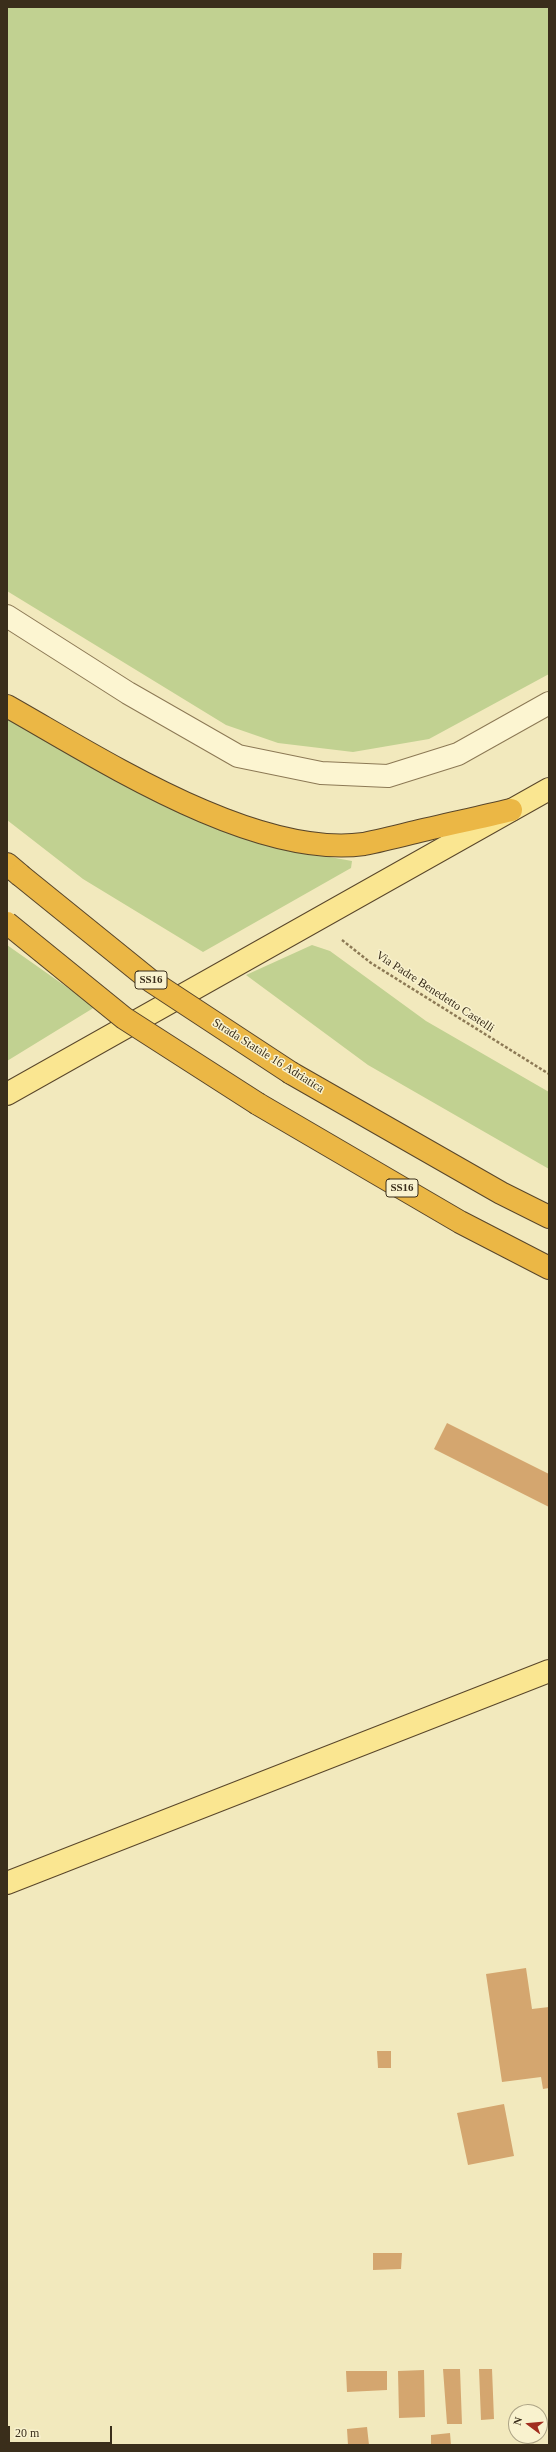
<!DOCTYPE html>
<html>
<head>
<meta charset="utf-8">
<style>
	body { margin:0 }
	#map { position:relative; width:556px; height:2452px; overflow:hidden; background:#f2e9bd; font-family:Georgia,serif }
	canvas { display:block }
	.frame { position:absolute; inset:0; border:8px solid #3a2e1b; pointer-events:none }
	.north { position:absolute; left:508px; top:2404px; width:40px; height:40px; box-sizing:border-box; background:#f9f2ce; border:1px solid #ada486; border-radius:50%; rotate:286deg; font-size:11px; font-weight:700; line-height:16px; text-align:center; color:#3a2e1b }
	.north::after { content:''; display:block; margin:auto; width:14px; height:18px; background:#a12e1f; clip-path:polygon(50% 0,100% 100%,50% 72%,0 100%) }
	.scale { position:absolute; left:8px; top:2426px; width:104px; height:18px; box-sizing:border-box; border:2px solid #3a2e1b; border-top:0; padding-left:5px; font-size:12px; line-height:14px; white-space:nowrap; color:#3a2e1b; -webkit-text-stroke:3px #f9f2ce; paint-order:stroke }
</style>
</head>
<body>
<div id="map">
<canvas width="556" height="2452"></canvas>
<div class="frame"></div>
<div class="north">N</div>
<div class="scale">20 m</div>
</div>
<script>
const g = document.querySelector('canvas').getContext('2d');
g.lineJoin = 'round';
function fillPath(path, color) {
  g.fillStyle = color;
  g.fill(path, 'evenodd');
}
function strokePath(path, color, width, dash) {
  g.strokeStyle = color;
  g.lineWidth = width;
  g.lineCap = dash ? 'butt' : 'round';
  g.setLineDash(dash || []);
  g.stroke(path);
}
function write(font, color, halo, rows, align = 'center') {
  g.font = font + ' Georgia,serif';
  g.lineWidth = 3;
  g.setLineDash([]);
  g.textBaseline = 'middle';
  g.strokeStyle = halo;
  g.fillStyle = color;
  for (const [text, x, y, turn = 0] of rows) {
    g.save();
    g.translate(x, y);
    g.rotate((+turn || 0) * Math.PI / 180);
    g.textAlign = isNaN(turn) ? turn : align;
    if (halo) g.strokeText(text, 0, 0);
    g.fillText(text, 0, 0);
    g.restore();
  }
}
fillPath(new Path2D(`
	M7,7H549V674L429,739L353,752L278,743L226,725L7,591Z
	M7,719L207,825L269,846L352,861L351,868L203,952L83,879L7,820Z
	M7,945L95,1007L7,1061Z
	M312,945L330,951L426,1021L549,1092V1169L368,1065L246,975Z`), '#c1d191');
fillPath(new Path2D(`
	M447,1423L549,1474V1507L434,1449Z
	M526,1968L532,2009L549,2007V2088L543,2089L541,2077L502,2082L486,1974Z
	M377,2051H391V2068H378Z
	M504,2104L514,2156L468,2165L457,2113Z
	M373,2253H402L401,2269L373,2270Z
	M443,2369H460L462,2424H447Z
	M479,2369H492L494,2419L481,2420Z
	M424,2370L425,2417L399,2418L398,2371Z
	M346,2371H387V2390L347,2392Z
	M367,2427L369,2445H348L347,2429Z
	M450,2433L451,2445H431V2435Z`), '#d4a66f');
const minor = new Path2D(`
	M7,616L128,693L238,756L321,773L388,776L458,754L549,703`);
const major = new Path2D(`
	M7,1094L549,789
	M7,1883L549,1671`);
const highway = new Path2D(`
	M7,706C101,759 254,859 364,844C379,841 395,837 411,833C444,825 478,818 511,810
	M7,864L20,875
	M291,1073L501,1193L549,1217
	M258,1104L460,1222L549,1268`);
strokePath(minor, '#8c7955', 24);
strokePath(major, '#59462a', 24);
strokePath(highway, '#59462a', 24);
strokePath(new Path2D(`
	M342,940L371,963L549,1074`), '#8c7955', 2.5, [3, 2]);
strokePath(minor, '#fcf5d1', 22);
strokePath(major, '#fae691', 22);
strokePath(highway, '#ebb745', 22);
const highwayBridge = new Path2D(`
	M20,875L151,981L291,1073
	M7,923L124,1018L258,1104`);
strokePath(highwayBridge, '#59462a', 24, []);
strokePath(highwayBridge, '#ebb745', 22);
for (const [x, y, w] of [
	[151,980,32],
	[402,1188,32]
]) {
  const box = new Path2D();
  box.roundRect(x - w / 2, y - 9, w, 18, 3);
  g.fillStyle = '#f9f2ce';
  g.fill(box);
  strokePath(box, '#3a2e1b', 1);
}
write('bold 11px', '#3a2e1b', null, [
	["SS16",151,980],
	["SS16",402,1188]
]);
write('12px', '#3a2e1b', '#f9f2ce', [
	["Via Padre Benedetto Castelli",435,992,33],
	["Strada Statale 16 Adriatica",268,1056,32]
]);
</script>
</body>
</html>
